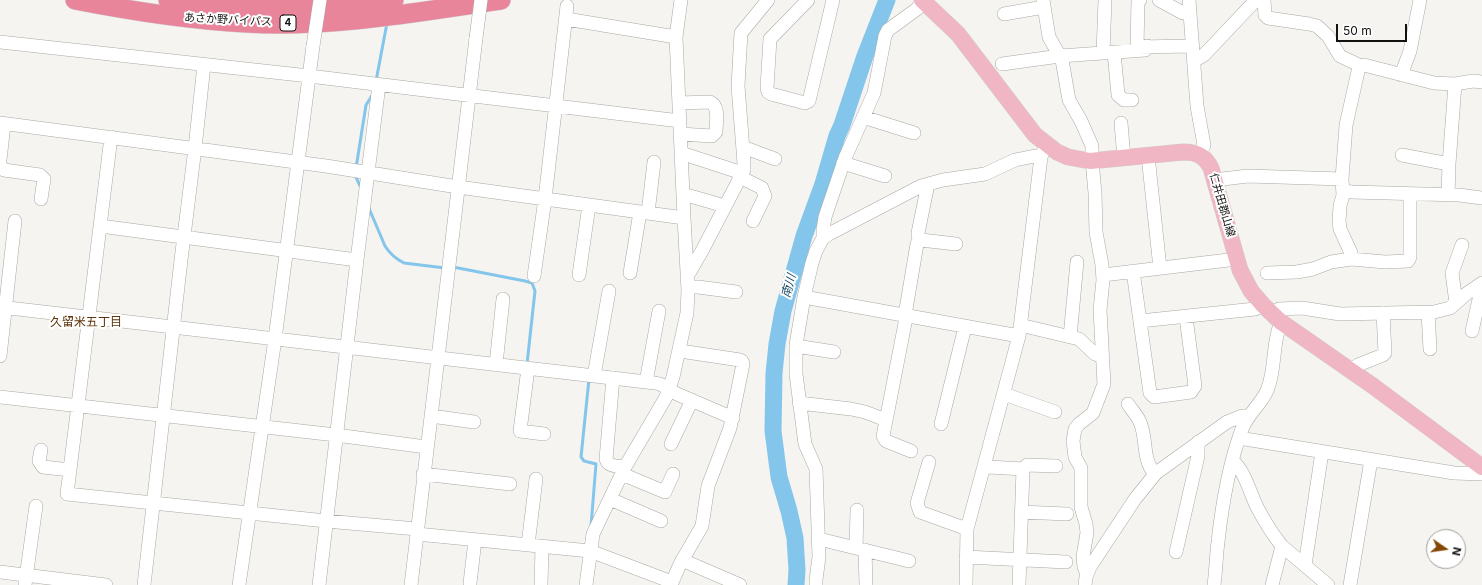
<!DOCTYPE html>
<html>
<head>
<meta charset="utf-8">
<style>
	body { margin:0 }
	#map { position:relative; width:1482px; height:585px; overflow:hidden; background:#f6f4f0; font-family:Inter,sans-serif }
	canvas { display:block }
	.north { position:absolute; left:1426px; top:529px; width:40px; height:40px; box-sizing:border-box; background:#fff; border:1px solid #a0a09f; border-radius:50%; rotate:103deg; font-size:11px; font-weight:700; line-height:16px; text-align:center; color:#121110 }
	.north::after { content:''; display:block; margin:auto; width:14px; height:18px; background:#844702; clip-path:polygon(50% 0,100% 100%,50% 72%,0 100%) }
	.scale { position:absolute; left:1336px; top:24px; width:71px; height:18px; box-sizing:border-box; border:2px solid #121110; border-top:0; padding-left:5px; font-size:12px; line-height:14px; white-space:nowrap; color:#121110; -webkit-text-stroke:3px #fff; paint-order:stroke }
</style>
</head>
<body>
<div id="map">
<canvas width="1482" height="585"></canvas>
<div class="north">N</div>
<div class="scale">50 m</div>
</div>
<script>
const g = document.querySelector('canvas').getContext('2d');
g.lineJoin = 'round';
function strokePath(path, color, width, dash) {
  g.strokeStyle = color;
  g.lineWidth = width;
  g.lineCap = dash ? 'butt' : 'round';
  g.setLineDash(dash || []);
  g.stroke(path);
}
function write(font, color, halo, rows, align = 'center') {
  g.font = font + ' Inter,"Noto Sans JP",sans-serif';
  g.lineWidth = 4;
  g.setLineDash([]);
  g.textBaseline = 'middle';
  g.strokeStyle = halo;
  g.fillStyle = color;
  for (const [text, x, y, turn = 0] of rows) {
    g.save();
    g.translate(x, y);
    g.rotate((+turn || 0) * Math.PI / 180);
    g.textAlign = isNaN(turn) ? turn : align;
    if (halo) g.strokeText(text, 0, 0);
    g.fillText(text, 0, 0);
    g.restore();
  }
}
strokePath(new Path2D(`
	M376,81L387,23
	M356,168L366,105L373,94
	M355,175L361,188
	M368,206L385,246C390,254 396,259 404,263L445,268
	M453,267L525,281L532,283L535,291L527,364H528
	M589,379L581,457L584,461L596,464L591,526`), '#84c5ec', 3);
strokePath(new Path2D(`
	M796,585L797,570L795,538L789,511L779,477L773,431L774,373L777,344L783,311L804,236L823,184L837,136L842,125L865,56L887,0`), '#84c5ec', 17);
const minor = new Path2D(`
	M808,0L770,39L767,88L768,92L771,94L805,103L809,101L833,0
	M1043,0L1049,37L1062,60L1069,100L1081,121L1092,146V160L1095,193L1096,232L1102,265L1103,280L1100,310L1104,384L1093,413L1079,424L1075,429L1073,441L1075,457L1081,468V507L1086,524L1087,533L1083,556L1084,567L1087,574
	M1140,0L1138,1L1137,47L1193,46
	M1159,0L1183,13
	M1189,0L1197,106L1204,145L1200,155
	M1264,0L1265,15L1268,18L1309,24L1317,26L1328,36L1340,56L1361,66
	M1004,14L1044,7
	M566,19L676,37
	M0,42L309,76L680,121
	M1114,52L1118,95L1124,100H1132
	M1103,53L1105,0
	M1194,61L1204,55L1256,0
	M1002,64L1060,56L1145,50L1147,46
	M1401,75L1410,51L1420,0
	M679,103L710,102C720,106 716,123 716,132L712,136L680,134
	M863,117L914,133
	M0,123L326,166L458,187L684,218
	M1121,123L1124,158
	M111,137L67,494L326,521L417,529
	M743,147L775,159
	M681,153L736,171
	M1402,155L1449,164
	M1148,156L1160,268
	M0,160L4,124
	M843,163L885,176
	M0,165L4,170L40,175L44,179L41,199
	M740,177L762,188L765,196L753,221
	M1214,180L1248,176L1342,179
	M1343,191L1352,192L1459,195L1482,198
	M683,194L718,204
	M1448,195L1449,164L1455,84
	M648,213L654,162
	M100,226L357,260
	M823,238L829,234L921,186L943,180L985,174L1015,160L1035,156L1041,157
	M919,240L918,233L928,184
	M1351,259V253L1340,229L1339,221L1340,206L1343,195L1342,179L1346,125L1359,67L1364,65L1434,83L1455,84L1473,81L1482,82
	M1133,271L1150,393L1154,397L1191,392L1195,386L1186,317
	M630,273L640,212
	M1267,273L1297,272L1313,269L1331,262L1351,259L1385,262L1408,261L1410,257V194
	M579,275L589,205
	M688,275L703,249L744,170V163L738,86L741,33L768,0
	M1103,275L1237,259
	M534,276L545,199L567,6
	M688,287H698L736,292
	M804,297L1019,336
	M1456,303L1452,273L1462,245
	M0,307L655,383L660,384L677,394L733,418
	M1428,313L1430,349
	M1273,314L1279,309L1302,308L1340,314L1434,312L1450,308L1466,294L1482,283
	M1140,321L1255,309L1263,305
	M1020,325L1079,339L1095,354L1103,357
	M1472,331L1480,295L1478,286
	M1070,337L1077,262
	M796,346L834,352
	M0,356L15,221
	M496,364L503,299
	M528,368L520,431L544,434
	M1350,371L1358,365L1383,355L1385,353L1383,313
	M594,376L609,291
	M613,378L606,459C608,467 618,466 625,467
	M646,382L659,311
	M1004,394L1055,412
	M0,397L336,435L426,447
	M799,403L851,409L865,412L886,420
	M1128,404C1131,409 1136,414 1139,420C1148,437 1141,459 1155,474
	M431,416L474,422
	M941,424L965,327
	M1239,438L1454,473L1482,474
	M671,444L692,400
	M41,450L39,461L43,467L70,470
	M911,451L886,441L883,436L906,318L905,315L917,244L919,240H921L956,244
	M1233,461C1246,473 1250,494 1258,509C1265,522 1273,535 1282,546L1328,585
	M929,462L917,503L920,512L967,529
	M985,465L989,467L1023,469L1027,465L1056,466
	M423,474L510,484
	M622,474L665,492L673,474
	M610,499L661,521
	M1021,512L1067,514
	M417,534L590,551L672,582
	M819,539L909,561
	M528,545L536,479
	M856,548L857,510
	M865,550L866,585
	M1176,552L1198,456V442
	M966,557L1066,562
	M682,560L740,585
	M1305,565L1322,452
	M0,572L106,585
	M470,583L475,540
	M25,585L36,506
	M144,585L181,260L195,148L204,65
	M239,585L275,339L313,46
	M319,585L357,260L379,85
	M411,585L476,38
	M541,585L542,547
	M586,585L593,534L625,467L666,397L673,377L687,313L688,290L684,218L676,37L681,0
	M671,585L680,564L702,526L708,486L730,428L743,364L742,361L740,360L680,351
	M816,585V580L819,557L816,469L805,444L796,374V345L804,297L812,263L816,251L823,238V230L825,217L845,158L874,93L885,36L888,30L917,9L923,1
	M966,585L967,529L1019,336L1041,157L1046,145
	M1019,585L1023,469
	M1085,585L1086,577L1090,567L1135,499L1156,473L1227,422L1242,416H1248
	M1214,585C1216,571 1216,557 1218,542C1222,505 1229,464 1242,429C1248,413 1263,403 1268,388C1276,366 1272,343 1281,322
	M1272,585L1282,546
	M1350,585L1371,460`);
const major = new Path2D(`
	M922,0L958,34L1035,135L1057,152L1068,157L1090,161L1183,152C1197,152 1205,156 1211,168L1240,270L1251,291L1263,305L1281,322L1373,386L1482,467`);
const highway = new Path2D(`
	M75,0C131,11 189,20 246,23C332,28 417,12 501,0
	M168,0C243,10 319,12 394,0`);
strokePath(minor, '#a9a8a3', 14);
strokePath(major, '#d0cfcf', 17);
strokePath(highway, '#d0cfcf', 20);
strokePath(minor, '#fff', 13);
strokePath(major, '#f1b6c3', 16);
strokePath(highway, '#e8859b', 19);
const minorBridge = new Path2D(`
	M476,38L481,0
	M313,46L320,0`);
strokePath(minorBridge, '#a9a8a3', 14, []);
strokePath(minorBridge, '#fff', 13);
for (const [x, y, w] of [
	[288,23,16]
]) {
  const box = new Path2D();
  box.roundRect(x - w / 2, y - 8, w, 16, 3);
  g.fillStyle = '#fff';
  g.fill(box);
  strokePath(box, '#121110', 1);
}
write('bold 10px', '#121110', null, [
	["4",288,23]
]);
write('11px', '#121110', '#fff', [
	["あさか野バイパス",228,20,3],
	["仁井田郡山線",1222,205,74]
]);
write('italic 12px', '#1f516c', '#fff', [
	["南川",789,286,-74]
]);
write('12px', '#5e340a', '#fff', [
	["久留米五丁目",86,322]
]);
</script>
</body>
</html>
